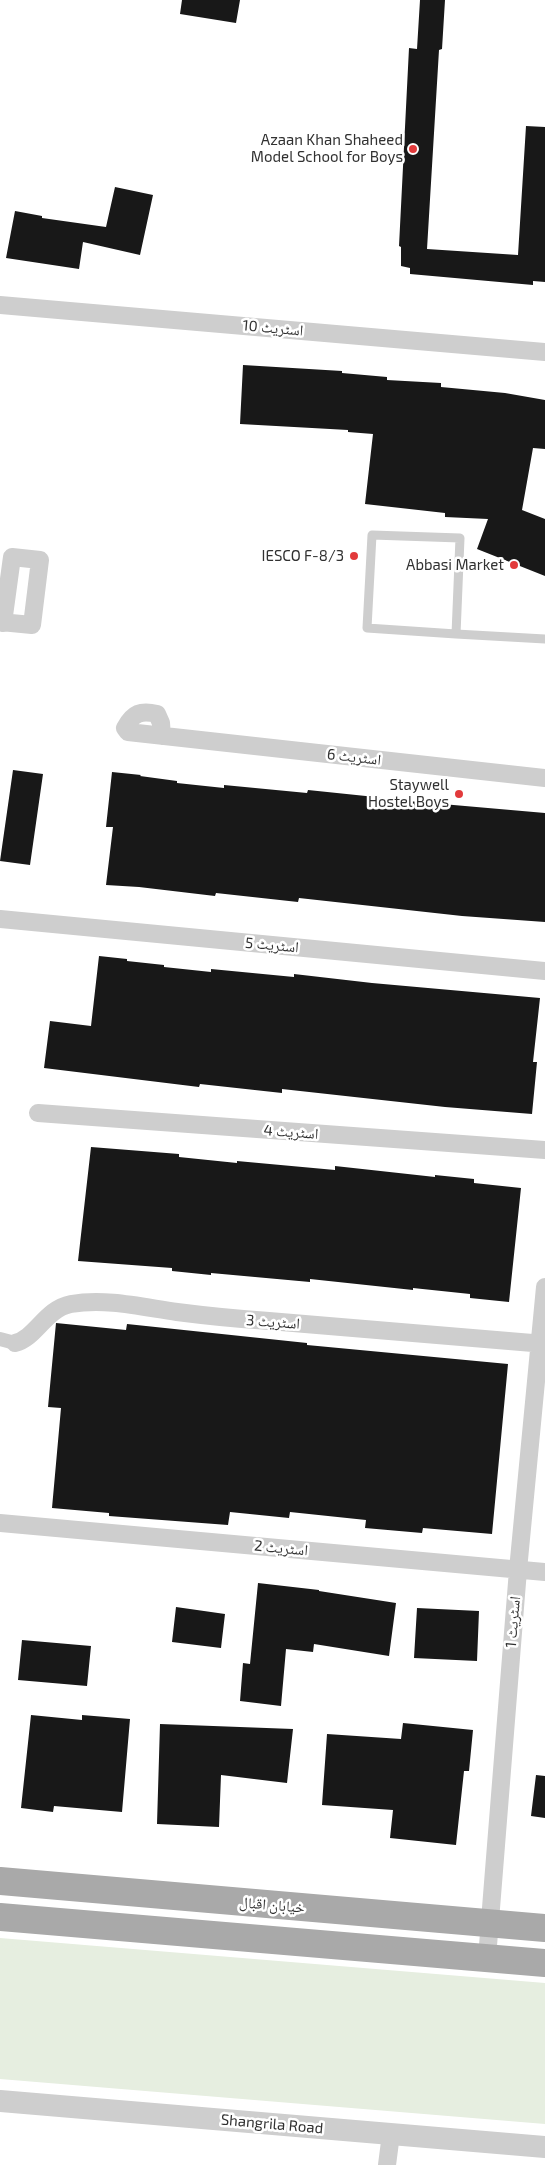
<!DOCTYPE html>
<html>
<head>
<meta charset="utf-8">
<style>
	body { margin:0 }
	canvas { display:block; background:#fff }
</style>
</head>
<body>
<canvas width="545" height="2165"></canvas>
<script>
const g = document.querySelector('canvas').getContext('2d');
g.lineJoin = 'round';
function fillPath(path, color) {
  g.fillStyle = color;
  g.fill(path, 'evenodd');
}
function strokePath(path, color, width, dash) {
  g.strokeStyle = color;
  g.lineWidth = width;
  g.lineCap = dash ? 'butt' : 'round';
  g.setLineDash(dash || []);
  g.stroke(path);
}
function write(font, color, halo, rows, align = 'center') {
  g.font = font + ' "Exo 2","Noto Naskh Arabic",sans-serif';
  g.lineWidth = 5;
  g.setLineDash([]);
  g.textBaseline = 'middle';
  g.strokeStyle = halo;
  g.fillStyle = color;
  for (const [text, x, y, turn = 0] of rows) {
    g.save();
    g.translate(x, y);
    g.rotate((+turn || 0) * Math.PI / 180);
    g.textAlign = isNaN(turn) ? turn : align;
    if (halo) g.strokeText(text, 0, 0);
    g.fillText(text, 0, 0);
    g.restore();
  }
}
fillPath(new Path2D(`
	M0,1938L545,1983V2124L0,2079Z`), '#e6eee0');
fillPath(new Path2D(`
	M182,0H240L236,23L180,14Z
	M420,0H445L442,49L439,50L427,249L518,255L526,126L545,127V282L533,281V285L410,274V268L401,266V247L399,246L409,48L417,49Z
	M115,187L153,195L140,255L83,242L79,269L6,258L15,211L42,216V218L106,227Z
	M243,365L342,371V373L387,377V380L441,383V387L505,393L545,400V449L533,448L522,510L545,519V576L477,549L488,519L445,517V513L365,504L373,434L348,432V430L240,424Z
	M13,770L43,774L30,865L0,861Z
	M112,772L141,775L140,776L177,781V783L224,788V785L307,793L308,790L385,798V799L545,813V922L462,916L299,898L298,902L216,893L215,896L139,887L106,885L113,827H106Z
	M99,956L127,959V961L164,965V967L211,972V969L294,977V974L372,983L540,998L533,1062H537L532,1114L445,1107L282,1089V1093L200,1084L199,1087L44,1068L50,1021L91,1026Z
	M91,1147L179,1154V1157L237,1163V1161L335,1170V1166L435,1177V1175L474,1179V1183L521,1188L509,1302L470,1298V1294L413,1288V1290L310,1279V1282L211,1273V1275L172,1271V1268L78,1261Z
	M56,1323L126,1330L127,1324L307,1343V1345L508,1364L492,1534L423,1528L422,1533L365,1528L366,1520L290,1512L289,1518L230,1512L228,1525L109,1516V1513L52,1508L61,1408L48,1407Z
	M258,1583L319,1590V1591L396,1603L389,1656L314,1644L313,1652L286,1649L281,1706L240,1701L243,1663L250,1664Z
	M176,1607L225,1614L221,1648L172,1642Z
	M417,1608L479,1611L477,1661L414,1658Z
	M22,1640L91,1646L87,1686L18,1680Z
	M31,1715L82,1720V1715L130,1719L122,1812L54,1806L53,1812L21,1808Z
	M403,1723L473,1730L469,1771H464L456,1845L390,1838L393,1810L322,1805L327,1734L401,1739Z
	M160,1724L293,1729L287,1783L221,1775L219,1827L157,1824Z
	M536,1775L545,1776V1818L531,1816Z`), '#181818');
strokePath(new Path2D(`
	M372,535L460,538L456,634L367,628Z
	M456,634L545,639`), '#cecece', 9);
strokePath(new Path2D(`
	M0,1339L15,1343`), '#cecece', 14);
strokePath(new Path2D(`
	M0,305L545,352
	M0,622L32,625L40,560L12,557L3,623
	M162,736L161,723L157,714C141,710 133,713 125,728L128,732L545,778
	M0,919L545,971
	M38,1113L545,1150
	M15,1343C36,1338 45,1309 71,1304C106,1298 142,1307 177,1312C208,1316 238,1319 269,1321L545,1344
	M0,1523L545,1572
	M487,1958L518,1570L545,1287
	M387,2165L391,2134`), '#cecece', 18);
strokePath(new Path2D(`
	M0,2101L545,2147`), '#cecece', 22);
strokePath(new Path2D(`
	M0,1881L545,1928
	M0,1917L545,1963`), '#a9a9a9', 28);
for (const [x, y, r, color] of [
	[413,149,5,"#e23a3b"],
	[354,556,5,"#e23a3b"],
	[514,565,5,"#e23a3b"],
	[459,794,5,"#e23a3b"]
]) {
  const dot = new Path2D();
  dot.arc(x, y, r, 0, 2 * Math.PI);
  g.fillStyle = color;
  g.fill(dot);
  strokePath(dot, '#fff', 2);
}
write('15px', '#313131', '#fff', [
	["Azaan Khan Shaheed",403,140],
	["Model School for Boys",403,157],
	["IESCO F-8/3",344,556],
	["Abbasi Market",504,565],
	["Staywell",449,785],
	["Hostel Boys",449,802]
], 'right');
write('15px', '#313131', '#fff', [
	["اسٹریٹ 10",273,328,5],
	["اسٹریٹ 6",354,757,6],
	["اسٹریٹ 5",272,945,5],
	["اسٹریٹ 4",291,1132,4],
	["اسٹریٹ 3",273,1322,4],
	["اسٹریٹ 2",281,1548,5],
	["اسٹریٹ 1",513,1622,-85],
	["خیابان اقبال",272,1905,5],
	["Shangrila Road",272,2124,5]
]);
</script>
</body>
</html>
